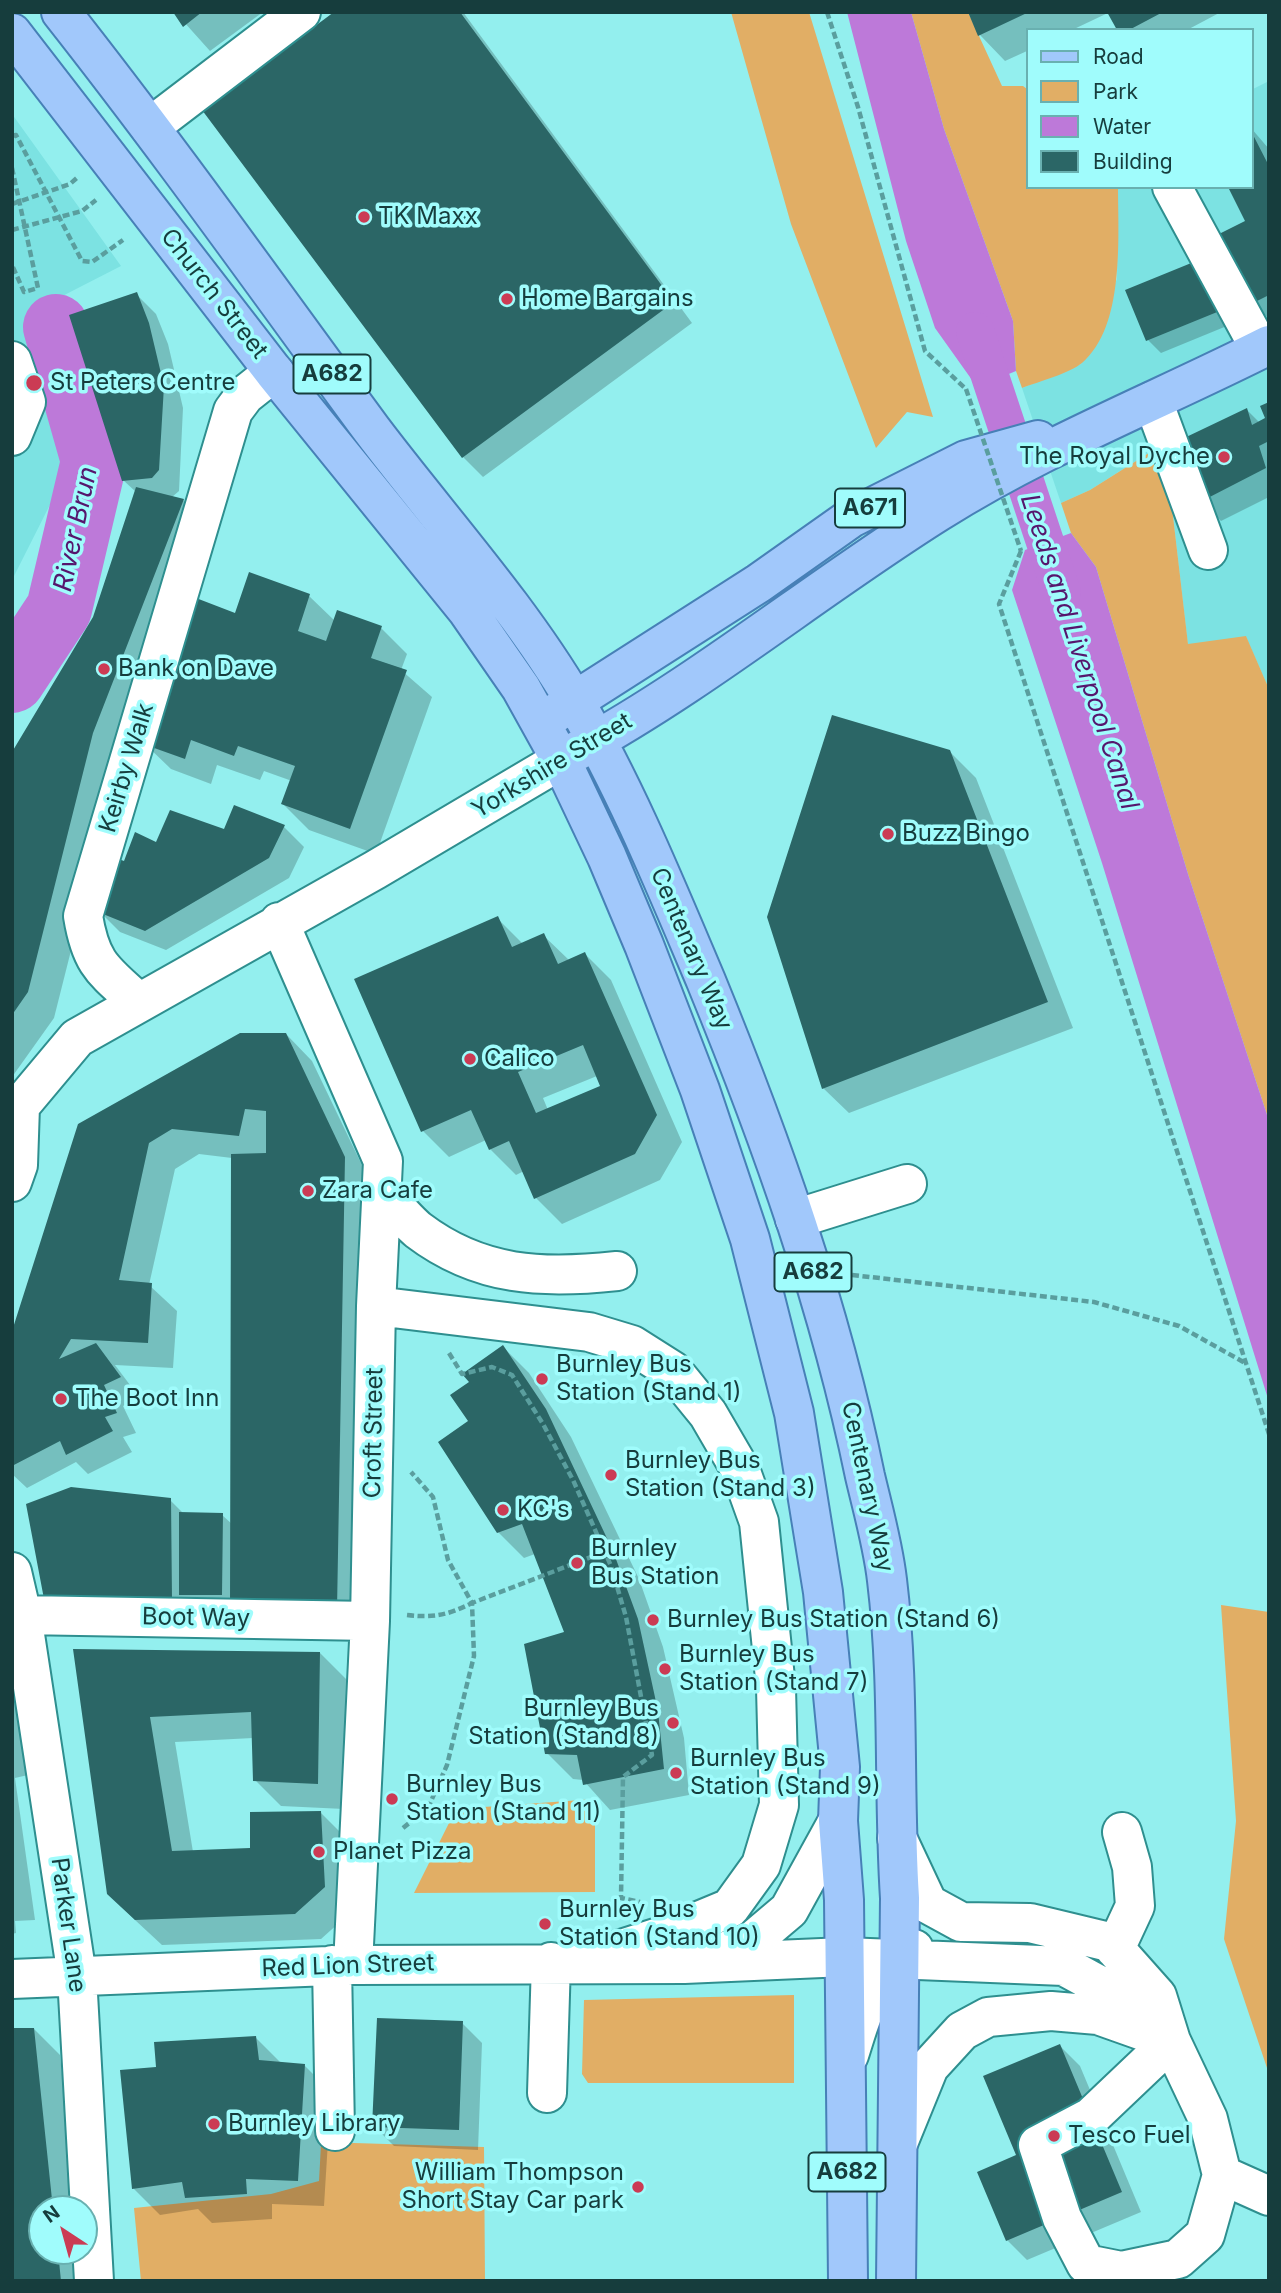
<!DOCTYPE html>
<html>
<head>
<meta charset="utf-8">
<style>
	body { margin:0 }
	#map { position:relative; width:1281px; height:2293px; overflow:hidden; background:#93efee; font-family:Inter,sans-serif }
	canvas { display:block }
	.frame { position:absolute; inset:0; border:14px solid #163d3d; pointer-events:none }
	.legend { position:absolute; left:1026px; top:28px; width:228px; height:161px; box-sizing:border-box; background:#a0fcfc; border:2px solid #69b0b0; margin:0; padding:9px 12px; list-style:none; font-size:21px; color:#163d3d }
	.legend li { display:flex; align-items:center; gap:14px; height:35px }
	.legend b { width:35px; border:2px solid #69b0b0 }
	.north { position:absolute; left:28px; top:2195px; width:70px; height:70px; box-sizing:border-box; background:#a0fcfc; border:2px solid #69b0b0; border-radius:50%; rotate:324deg; font-size:19px; font-weight:700; line-height:28px; text-align:center; color:#163d3d }
	.north::after { content:''; display:block; margin:auto; width:24px; height:32px; background:#cb3b54; clip-path:polygon(50% 0,100% 100%,50% 72%,0 100%) }
</style>
</head>
<body>
<div id="map">
<canvas width="1281" height="2293"></canvas>
<div class="frame"></div>
<ul class="legend">
<li><b style="height:9px;background:#a1c8fb"></b>Road</li>
<li><b style="height:19px;background:#e1ae65"></b>Park</li>
<li><b style="height:19px;background:#bd79d9"></b>Water</li>
<li><b style="height:19px;background:#2b6666"></b>Building</li>
</ul>
<div class="north">N</div>
</div>
<script>
const g = document.querySelector('canvas').getContext('2d');
g.lineJoin = 'round';
function fillPath(path, color) {
  g.fillStyle = color;
  g.fill(path, 'evenodd');
}
function strokePath(path, color, width, dash) {
  g.strokeStyle = color;
  g.lineWidth = width;
  g.lineCap = dash ? 'butt' : 'round';
  g.setLineDash(dash || []);
  g.stroke(path);
}
function write(font, color, halo, rows, align = 'center') {
  g.font = font + ' Inter,sans-serif';
  g.lineWidth = 7;
  g.setLineDash([]);
  g.textBaseline = 'middle';
  g.strokeStyle = halo;
  g.fillStyle = color;
  for (const [text, x, y, turn = 0] of rows) {
    g.save();
    g.translate(x, y);
    g.rotate((+turn || 0) * Math.PI / 180);
    g.textAlign = isNaN(turn) ? turn : align;
    if (halo) g.strokeText(text, 0, 0);
    g.fillText(text, 0, 0);
    g.restore();
  }
}
fillPath(new Path2D(`
	M1269,81V689L1246,637L1188,645L1171,499L1147,454L1090,490L1061,503L1022,388L1081,364L1117,279L1118,187H1251V90Z
	M12,114L121,266L39,308L73,459L12,580Z`), '#7ce2e2');
fillPath(new Path2D(`
	M731,12H809L933,417L907,412L876,448L791,224Z
	M911,12H968L1002,86H1023L1027,89V187H1118C1118,239 1125,326 1082,363C1070,373 1038,382 1022,388L1016,371L1013,321L944,129Z
	M1152,451L1171,499L1188,644L1246,636L1269,689V1121L1188,874L1096,567L1071,533L1061,503L1090,490Z
	M1221,1605L1269,1612V2074L1224,1939L1236,1821Z
	M595,1799V1892L414,1893L456,1809Z
	M794,1995V2083H588L582,2074L584,2000Z
	M354,2143L484,2147L485,2281H141L134,2208L271,2194L319,2181L321,2144Z`), '#e1ae65');
fillPath(new Path2D(`
	M847,12H911L944,129L1013,321L1016,371L977,387L935,328L906,241Z
	M1071,533L1096,567L1188,874L1269,1121V1402L1102,863L1012,590L1025,550Z`), '#bd79d9');
fillPath(new Path2D(`
	M175,12H263L210,51Z
	M337,12H463L692,323L483,477L463,457Z
	M970,12H1221L1187,30H1118L1110,12L1072,30H1027V51L1005,61L980,35Z
	M1251,128L1269,149V319L1253,303L1247,221Z
	M1205,259L1239,321L1161,353L1148,340Z
	M136,294L156,314L168,344L183,408L179,491L172,497L183,500L209,526L119,760L54,1018L12,1077V758L95,618L136,492L123,480Z
	M1269,404V497L1221,521L1202,501L1247,410L1260,423L1267,419Z
	M309,596L335,621L381,628L407,654L401,670L432,697L376,854L309,830L283,804L292,781L264,771L260,780L217,765L211,784L171,769L145,744L236,615Z
	M949,751L976,778L1073,1028L849,1113L823,1088Z
	M284,827L304,847L289,878L166,950L120,932L100,912L125,863L156,844L225,831Z
	M497,918L523,944L543,935L570,961L585,954L611,980L682,1142L660,1180L562,1224L536,1198L524,1171L516,1175L490,1149L486,1140L449,1157L423,1131ZM597,1076L602,1087L548,1110L543,1098Z
	M286,1034L312,1061L371,1184L362,1635L66,1618L170,1500L184,1514L222,1515L232,1524V1158L199,1154L175,1169L149,1285L177,1311L173,1368L115,1365L139,1397L123,1406L136,1433L123,1437L132,1452L88,1474L76,1462L27,1488L12,1474V1335L80,1125Z
	M503,1347L529,1373L571,1437L639,1579L663,1647L684,1738L689,1795L610,1810L583,1780L573,1779L547,1753L566,1633L535,1554L524,1558L498,1532L470,1421L472,1383Z
	M75,1651L320,1653L346,1679L344,1809L281,1806L255,1780L253,1738L175,1742L193,1852L252,1849L321,1813L347,1839L350,1913L321,1939L162,1945L135,1920L108,1894Z
	M12,1664L28,1775L15,1778L35,1920L15,1921L16,1933L12,1934Z
	M462,2023L482,2043L478,2150L394,2146L374,2126Z
	M34,2029L60,2055L76,2209H42V2251H80L83,2281H12Z
	M255,2037L282,2064L305,2066L331,2092L324,2206L272,2204V2219L212,2223L198,2209L160,2215L134,2189L158,2068Z
	M1060,2046L1080,2066L1141,2212L1027,2260L1007,2240L1019,2156Z`), '#0003');
strokePath(new Path2D(`
	M975,331L1062,593`), '#bd79d9', 38);
strokePath(new Path2D(`
	M12,680L59,609L94,461L56,327`), '#bd79d9', 66);
fillPath(new Path2D(`
	M173,12H202L183,27Z
	M334,12H460L674,302L462,458L202,110Z
	M968,12H1029L978,36Z
	M1107,12H1163L1129,30H1117Z
	M1251,131L1269,166V295L1251,304L1217,235L1245,221L1228,187H1251Z
	M1206,257L1227,308L1146,341L1125,290Z
	M137,292L149,323L164,386L159,470L152,478L122,481L69,315Z
	M1269,402V441L1259,446L1266,468L1200,502L1180,440L1247,408L1252,425L1265,418L1260,406Z
	M136,487L184,499L93,733L28,992L12,1015V752L93,617Z
	M249,572L310,594L298,631L326,641L337,610L382,626L371,658L407,670L350,829L281,804L295,766L238,746L234,756L191,740L185,759L143,744L196,598L235,613Z
	M832,715L950,750L1048,1002L822,1089L767,917Z
	M234,805L285,825L269,858L145,931L98,912L116,858L124,861L135,832L156,842L170,810L224,829Z
	M498,916L512,947L544,933L558,964L585,952L657,1115L635,1154L534,1199L509,1141L489,1150L471,1110L421,1132L354,979ZM583,1045L600,1086L536,1113L518,1072Z
	M240,1033H286L345,1157L337,1610L230,1604L231,1154L266,1153V1111L245,1109L239,1136L172,1129L149,1143L119,1280L152,1283L148,1343L71,1339L59,1359L96,1343L121,1377L104,1385L117,1413L105,1417L113,1431L66,1455L60,1441L12,1466V1331L78,1124Z
	M503,1345L546,1409L613,1551L638,1619L658,1711L664,1769L583,1785L577,1755L545,1754L524,1644L564,1632L522,1524L497,1533L438,1442L468,1421L450,1395L469,1382L462,1374Z
	M71,1487L171,1498L172,1599H44L26,1504Z
	M179,1512L223,1513L222,1595H179Z
	M73,1649L320,1652L318,1784L253,1781L251,1712L150,1717L172,1851L250,1848V1812L321,1811L325,1887L295,1914L135,1920L107,1894Z
	M377,2018L463,2021L459,2130L372,2127Z
	M12,2028H34L53,2209H42V2251H58L61,2281H12Z
	M256,2036L259,2060L305,2064L298,2181L246,2179L247,2194L185,2198L182,2182L132,2189L120,2070L156,2067L154,2042Z
	M1060,2044L1122,2192L1006,2241L977,2172L1016,2155L983,2076Z`), '#2b6666');
const minor = new Path2D(`
	M150,127L301,12
	M1172,187L1260,349
	M12,361L26,402L12,436
	M1153,401L1208,550
	M279,922L383,1161L376,1306L370,1621L353,1965
	M138,1002C104,971 91,965 83,916L233,411L245,395L274,372
	M12,1108L20,1106L77,1038L375,870L561,760
	M12,1182L18,1165L20,1106
	M381,1191C393,1204 405,1219 418,1230C480,1277 543,1279 617,1271
	M795,1219L907,1184
	M376,1306L589,1332L632,1345L673,1371L708,1414L740,1469L759,1522L776,1688L779,1805L761,1865L730,1908L665,1935L612,1952
	M12,1572L22,1615L77,1976L94,2281
	M22,1615L370,1621
	M897,1838L928,1904L961,1922L1030,1923L1109,1942L1157,1996L1171,2041L1208,2119L1222,2175L1269,2196
	M1115,1949L1135,1906L1132,1867L1122,1832
	M713,1955L750,1943L789,1910L838,1821
	M332,1965L335,2131
	M12,1979L353,1965L684,1964L845,1957L1064,1966L1119,1996L1171,2041
	M1171,2041L1091,2117L1038,2145L1062,2218L1086,2264L1121,2271L1178,2259L1205,2235L1222,2175
	M849,2055C863,2011 871,1974 914,1949
	M547,2093L551,1962
	M898,2143L929,2067L962,2031L988,2017L1051,2011L1098,2015L1146,2032`);
const major = new Path2D(`
	M61,12C169,149 269,290 372,430C440,520 518,605 575,702C627,791 666,887 706,981C772,1142 830,1306 865,1476C873,1510 883,1545 887,1580C900,1686 893,1793 900,1898L896,2281
	M12,33L274,372L467,610L521,688L561,760L607,857L644,945L700,1090L750,1239L794,1413L823,1592L840,1767L838,1821L844,1900L848,2281
	M554,714L759,583L851,518L966,460L1038,440
	M575,752C703,682 814,590 938,512C1043,446 1158,401 1269,345`);
strokePath(minor, '#2e8f8f', 42);
strokePath(major, '#4780b7', 42);
strokePath(new Path2D(`
	M827,12L858,107L925,351L966,389
	M12,136L16,135L82,261L92,262L123,240
	M12,168L38,288L24,292L12,265
	M12,204L70,184L78,177
	M12,230L82,211L96,200
	M1021,551L999,604L1269,1434
	M852,1275L1094,1302L1179,1326L1247,1364
	M449,1353L462,1374L492,1367L512,1375L543,1424L573,1480L611,1566L626,1617L652,1755L623,1777L621,1898L640,1902
	M407,1615C434,1618 448,1615 472,1603L448,1560L433,1497L411,1472
	M403,1828L428,1808L447,1765L474,1656L472,1603L604,1552`), '#5a9e9e', 4.5, [7, 3.5]);
strokePath(minor, '#fff', 38);
strokePath(major, '#a1c8fb', 38);
strokePath(new Path2D(`
	M966,389L1021,551`), '#5a9e9e', 4.5, [7, 3.5]);
for (const [x, y, r, color] of [
	[364,217,7,"#cb3b54"],
	[507,299,7,"#cb3b54"],
	[34,383,9,"#cb3b54"],
	[1224,457,7,"#cb3b54"],
	[104,669,7,"#cb3b54"],
	[888,834,7,"#cb3b54"],
	[470,1059,7,"#cb3b54"],
	[308,1191,7,"#cb3b54"],
	[542,1379,7,"#cb3b54"],
	[61,1399,7,"#cb3b54"],
	[611,1475,7,"#cb3b54"],
	[503,1510,7,"#cb3b54"],
	[577,1563,7,"#cb3b54"],
	[653,1620,7,"#cb3b54"],
	[665,1669,7,"#cb3b54"],
	[673,1723,7,"#cb3b54"],
	[676,1773,7,"#cb3b54"],
	[392,1799,7,"#cb3b54"],
	[319,1852,7,"#cb3b54"],
	[545,1924,7,"#cb3b54"],
	[214,2124,7,"#cb3b54"],
	[1054,2136,7,"#cb3b54"],
	[638,2187,7,"#cb3b54"]
]) {
  const dot = new Path2D();
  dot.arc(x, y, r, 0, 2 * Math.PI);
  g.fillStyle = color;
  g.fill(dot);
  strokePath(dot, '#a0fcfc', 2.5);
}
for (const [x, y, w] of [
	[332,374,77],
	[870,508,70],
	[813,1272,77],
	[847,2172,77]
]) {
  const box = new Path2D();
  box.roundRect(x - w / 2, y - 19.5, w, 39, 5);
  g.fillStyle = '#a0fcfc';
  g.fill(box);
  strokePath(box, '#163d3d', 2);
}
write('bold 23px', '#163d3d', null, [
	["A682",332,374],
	["A671",870,508],
	["A682",813,1272],
	["A682",847,2172]
]);
write('24px', '#163d3d', '#a0fcfc', [
	["TK Maxx",378,217],
	["Home Bargains",521,299],
	["St Peters Centre",50,383],
	["The Royal Dyche",1210,457,"right"],
	["Bank on Dave",118,669],
	["Buzz Bingo",902,834],
	["Calico",484,1059],
	["Zara Cafe",322,1191],
	["Burnley Bus",556,1365],
	["Station (Stand 1)",556,1393],
	["The Boot Inn",75,1399],
	["Burnley Bus",625,1461],
	["Station (Stand 3)",625,1489],
	["KC's",517,1510],
	["Burnley",591,1549],
	["Bus Station",591,1577],
	["Burnley Bus Station (Stand 6)",667,1620],
	["Burnley Bus",679,1655],
	["Station (Stand 7)",679,1683],
	["Burnley Bus",659,1709,"right"],
	["Station (Stand 8)",659,1737,"right"],
	["Burnley Bus",690,1759],
	["Station (Stand 9)",690,1787],
	["Burnley Bus",406,1785],
	["Station (Stand 11)",406,1813],
	["Planet Pizza",333,1852],
	["Burnley Bus",559,1910],
	["Station (Stand 10)",559,1938],
	["Burnley Library",228,2124],
	["Tesco Fuel",1068,2136],
	["William Thompson",624,2173,"right"],
	["Short Stay Car park",624,2201,"right"]
], 'left');
write('24px', '#163d3d', '#a0fcfc', [
	["Church Street",214,294,52],
	["Yorkshire Street",552,766,-31],
	["Keirby Walk",127,768,-73],
	["Centenary Way",691,949,67],
	["Croft Street",374,1433,-89],
	["Centenary Way",867,1487,78],
	["Boot Way",196,1618,1],
	["Parker Lane",68,1925,82],
	["Red Lion Street",348,1966,-2]
]);
write('italic 26px', '#56166d', '#a0fcfc', [
	["River Brun",76,529,-78],
	["Leeds and Liverpool Canal",1079,652,72]
]);
</script>
</body>
</html>
